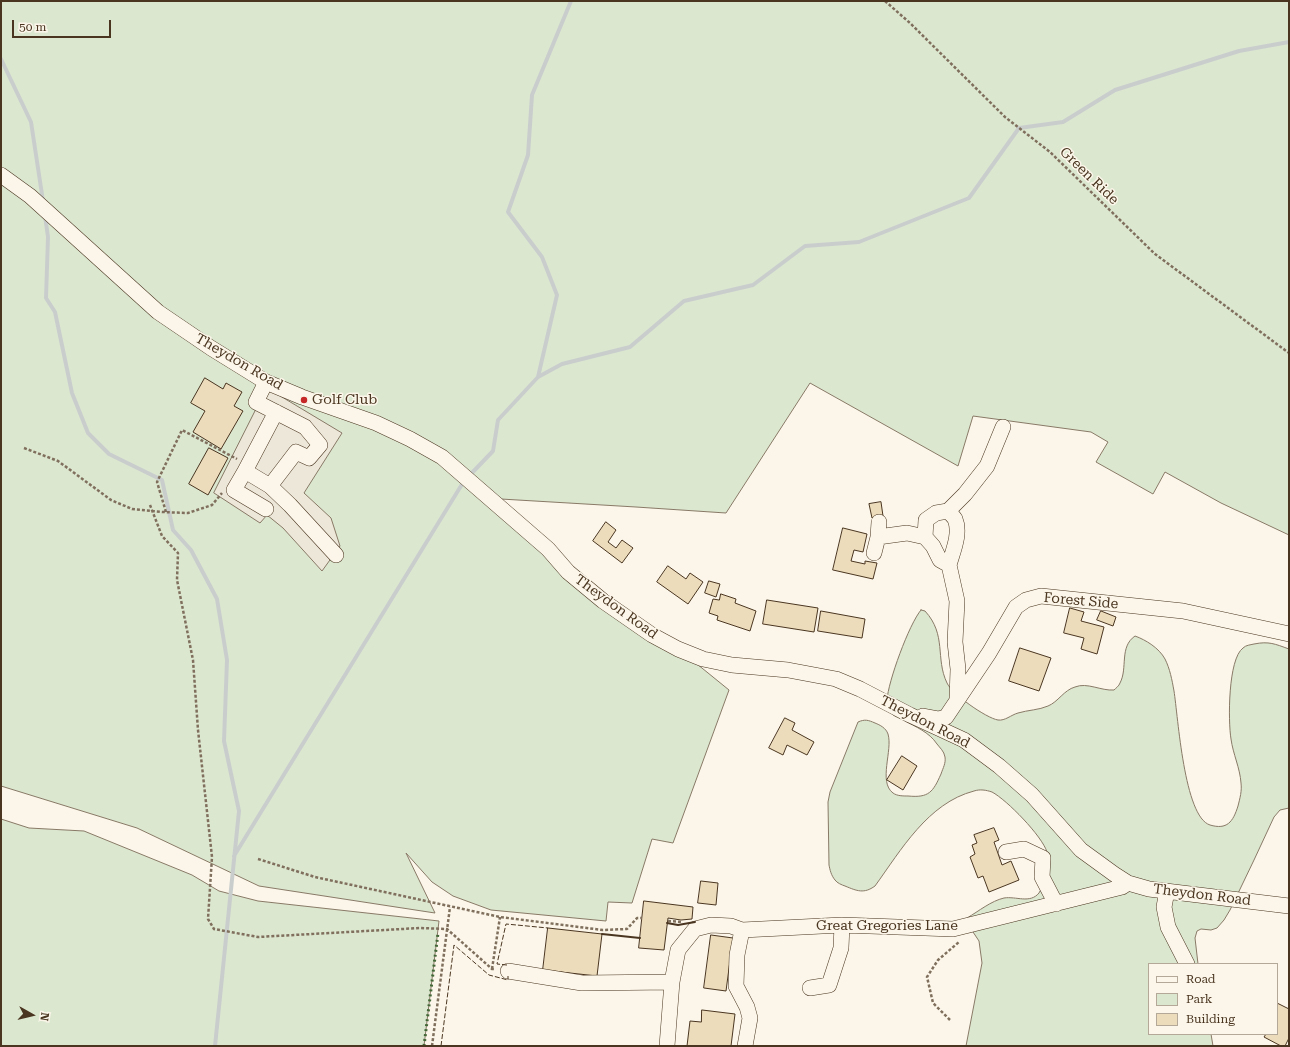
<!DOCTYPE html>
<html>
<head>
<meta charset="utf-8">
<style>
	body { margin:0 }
	#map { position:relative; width:1290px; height:1047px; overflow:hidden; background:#fbf6e9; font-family:"Roboto Serif",serif }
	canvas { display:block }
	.frame { position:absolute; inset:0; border:2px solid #4a3520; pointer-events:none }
	.legend { position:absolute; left:1148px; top:963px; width:130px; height:72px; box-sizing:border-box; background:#fbf6e9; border:1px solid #b4a999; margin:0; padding:5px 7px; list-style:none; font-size:12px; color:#4a3520 }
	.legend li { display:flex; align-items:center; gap:8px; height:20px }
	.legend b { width:20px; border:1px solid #b4a999 }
	.north { position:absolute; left:12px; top:995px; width:40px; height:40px; -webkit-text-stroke:3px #fbf6e9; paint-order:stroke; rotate:98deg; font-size:11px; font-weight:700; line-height:16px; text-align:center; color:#4a3520 }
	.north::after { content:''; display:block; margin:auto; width:14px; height:18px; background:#4a3520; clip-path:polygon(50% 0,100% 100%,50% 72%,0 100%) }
	.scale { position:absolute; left:12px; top:20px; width:99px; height:18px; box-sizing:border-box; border:2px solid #4a3520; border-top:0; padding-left:5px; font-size:12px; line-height:14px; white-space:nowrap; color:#4a3520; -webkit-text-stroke:3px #fbf6e9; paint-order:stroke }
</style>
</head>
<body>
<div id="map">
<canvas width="1290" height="1047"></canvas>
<div class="frame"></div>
<ul class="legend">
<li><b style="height:5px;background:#fbf6e9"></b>Road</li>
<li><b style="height:11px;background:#dce7d0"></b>Park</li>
<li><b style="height:11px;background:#ecdcbc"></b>Building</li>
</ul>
<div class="north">N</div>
<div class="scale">50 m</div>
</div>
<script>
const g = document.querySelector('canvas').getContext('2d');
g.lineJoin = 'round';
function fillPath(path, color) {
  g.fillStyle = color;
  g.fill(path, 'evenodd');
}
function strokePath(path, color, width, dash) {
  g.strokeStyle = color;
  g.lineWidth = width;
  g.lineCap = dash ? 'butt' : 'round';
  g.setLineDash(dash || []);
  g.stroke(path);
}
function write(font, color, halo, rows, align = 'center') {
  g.font = font + ' "Roboto Serif",serif';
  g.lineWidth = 3;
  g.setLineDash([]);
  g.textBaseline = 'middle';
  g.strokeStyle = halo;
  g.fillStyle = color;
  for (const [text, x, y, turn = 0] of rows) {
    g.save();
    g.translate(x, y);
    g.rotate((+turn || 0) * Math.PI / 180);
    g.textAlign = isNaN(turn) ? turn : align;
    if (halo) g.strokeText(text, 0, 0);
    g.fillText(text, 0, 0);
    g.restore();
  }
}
const green = new Path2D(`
	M1,1H1289V535L1221,503L1165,472L1153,494L1096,462L1108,442L1091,432L973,416L958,466L810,383L726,513L636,507L484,498L528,537L697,664L729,690L673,843L652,839L632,903L608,902L606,921L491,910L453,896L432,882L406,853L435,913L259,886L137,828L1,786Z
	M921,610L925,611C947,635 935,658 947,683C952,694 986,718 998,720C1005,721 1011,715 1018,713C1028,710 1039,710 1048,706C1058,702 1064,690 1075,687C1087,682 1101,691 1114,690C1116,688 1119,686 1120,683C1128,668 1119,647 1135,636C1146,640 1159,648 1165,659C1170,669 1172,680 1174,691C1178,716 1184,817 1210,825C1227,830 1233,822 1238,806C1240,798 1242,791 1241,783C1240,768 1233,754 1231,739C1228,721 1228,659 1243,648C1246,645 1250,645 1254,644C1269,641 1275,644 1289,649V808L1280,810L1274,817L1254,860L1230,910L1224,920L1217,928L1211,930L1201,929L1197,931L1195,938L1198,964H1149V1034H1211L1213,1046H966L982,963L979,941L973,932L967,918C979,911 991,901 1004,898C1016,896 1030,904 1039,893C1043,887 1048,868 1048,861C1048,858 1047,855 1047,852C1042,836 1007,800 992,792C986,790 980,789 974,791C928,803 901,850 875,886C864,894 857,891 845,886C842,885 837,883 835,880C831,875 830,870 829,865L828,802L830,792L858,722C865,719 868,720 875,723C880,725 886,728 888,734C893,750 878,782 893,793C897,796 903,796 908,796C929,798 933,792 941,774C943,768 946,763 945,757C944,751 940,748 937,744C929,732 916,727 903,720C900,718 895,717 892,714C889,711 887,705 887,700C888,682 909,624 921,610Z
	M1,819L29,828L84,831L192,875L219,891L258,901L439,921L424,1046H1Z`);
fillPath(green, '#dce7d0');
strokePath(green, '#887966', 1);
const parking = new Path2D(`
	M267,388L342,433L304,493L331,518L340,546L322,571L283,528L267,515L260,523L214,493Z`);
fillPath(parking, '#ede7d9');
strokePath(parking, '#887966', 1);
strokePath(new Path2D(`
	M1,59L31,122L43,201
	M45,216L48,237L46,298L55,312L72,393L88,433L109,454L162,480L173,530L191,550L217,599L227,660L224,741L239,811L215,1046
	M538,377L557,295L542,257L508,212L528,155L532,95L571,1
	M469,476L493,451L498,420L538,377L562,364L630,347L684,301L753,285L805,246L859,242L969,198L1019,128L1063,122L1115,90L1239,51L1289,42
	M234,856L464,481`), '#c9cecd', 4);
const building = new Path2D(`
	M205,378L223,389L226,383L242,392L234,406L243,411L221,449L193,432L205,411L191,403Z
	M209,448L228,458L208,495L189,484Z
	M881,502L883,516L872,518L869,504Z
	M606,522L616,530L608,542L616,548L622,540L633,548L622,563L593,541Z
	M843,528L867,534L863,552L854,550L851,561L865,564V561L877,563L873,579L833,570Z
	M668,566L686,579L690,573L703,582L688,604L657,582Z
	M709,581L720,584L716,597L705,593Z
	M721,594L736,599L735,603L756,611L750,631L717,620L718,616L709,613L713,599L719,600Z
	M767,600L818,608L814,632L763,624Z
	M1070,608L1084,612L1081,621L1104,627L1097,654L1081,649L1084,638L1064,633Z
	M821,611L865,619L862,638L818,631Z
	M1101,611L1116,617L1113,626L1097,620Z
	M1020,648L1051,658L1039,691L1009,681Z
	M785,718L795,723L792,730L814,742L807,755L787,745L783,755L769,748Z
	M902,756L917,766L903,790L887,780Z
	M994,828L999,840L994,842L1002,865L1011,861L1019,880L989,892L983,876L978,878L970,857L975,854L972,845L977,843L974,835Z
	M701,881L718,883L716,905L698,903Z
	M644,901L693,907L692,919L681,920L668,918L664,950L639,948Z
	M548,928L602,934L597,976L543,970Z
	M711,935L733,938L726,991L704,988Z
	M1277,1003L1289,1009V1038L1285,1046H1281L1264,1037L1266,1034H1277Z
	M702,1010L735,1014L731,1046H687L690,1021L701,1022Z`);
fillPath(building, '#ecdcbc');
strokePath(building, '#4a3520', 1);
const minor = new Path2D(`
	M1,175L30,196L158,312L211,348L266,382L302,397L376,423L410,439L442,457L548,549L568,572L603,601L652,635L678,649L703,659L732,665L788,670L836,679L860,689L910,715L964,740L999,766L1032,795L1081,850L1114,874L1128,883L1149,889L1289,906
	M266,382L256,402L305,427L320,445L309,458L296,452L270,486L245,471L276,412
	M245,471L234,490L266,509
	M270,486L290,505L336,555
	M948,511C950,513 953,516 955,519C961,533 953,551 949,565L940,560L933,546L925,537L926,520L936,513Z
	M948,511L965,494L987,466L1003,427
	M878,537L907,533L925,537
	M874,553L878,537L879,522
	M949,565L957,601L955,642L958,669L957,700
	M923,716L939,719L946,717L989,653L1016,607L1026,600L1041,596L1183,611L1289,634
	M1006,852L1024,849L1043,858L1042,877L1056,904
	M1167,891L1164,907L1168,927L1187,964
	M742,930L737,955L736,986L747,1007L750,1018L745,1046
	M508,971L582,983L672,982
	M810,988L829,985L841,948L842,925
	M667,1046L672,982L678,950L695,929L711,925L731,926L742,930L842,925L953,929L1122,887L1128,883`);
strokePath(minor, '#4a3520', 16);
strokePath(new Path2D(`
	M885,1L910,23L1005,117L1050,152L1155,254L1289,353
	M24,448L58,461L111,500L132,509L162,512L188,513L212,505L222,493
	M150,505L162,536L178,553L177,580L193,660L198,730L212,857L208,919L214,929L258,937L420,928L447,929L492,969H494
	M166,512L157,482L182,430L237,459
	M258,859L315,877L500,917L603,930L627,929L637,918H642
	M668,921L683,922
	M492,969L500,917
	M950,1020L933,1003L927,977L938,960L959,942
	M432,1046L450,907`), '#7f6f5c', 2.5, [3, 2]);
strokePath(minor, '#fbf6e9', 15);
strokePath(new Path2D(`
	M424,1046L438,933`), '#436837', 3, [2, 3]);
strokePath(new Path2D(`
	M507,965L497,964L506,924L548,928
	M441,1046L454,945L489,975L508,980V976`), '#4a3520', 1, [5, 2]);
strokePath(new Path2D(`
	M667,923L678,925L695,922
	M602,934L640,938`), '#4a3520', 2);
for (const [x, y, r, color] of [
	[304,400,4,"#c62828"]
]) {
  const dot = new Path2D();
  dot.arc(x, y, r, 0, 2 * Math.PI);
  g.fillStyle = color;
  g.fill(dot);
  strokePath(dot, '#fbf6e9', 1.5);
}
write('14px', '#4a3520', '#fbf6e9', [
	["Green Ride",1089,176,44],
	["Theydon Road",239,362,30],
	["Forest Side",1081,601,5],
	["Theydon Road",616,607,36],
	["Theydon Road",925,722,27],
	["Theydon Road",1202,895,7],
	["Great Gregories Lane",887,926]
]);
write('14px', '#4a3520', '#fbf6e9', [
	["Golf Club",312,400]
], 'left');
</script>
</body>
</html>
